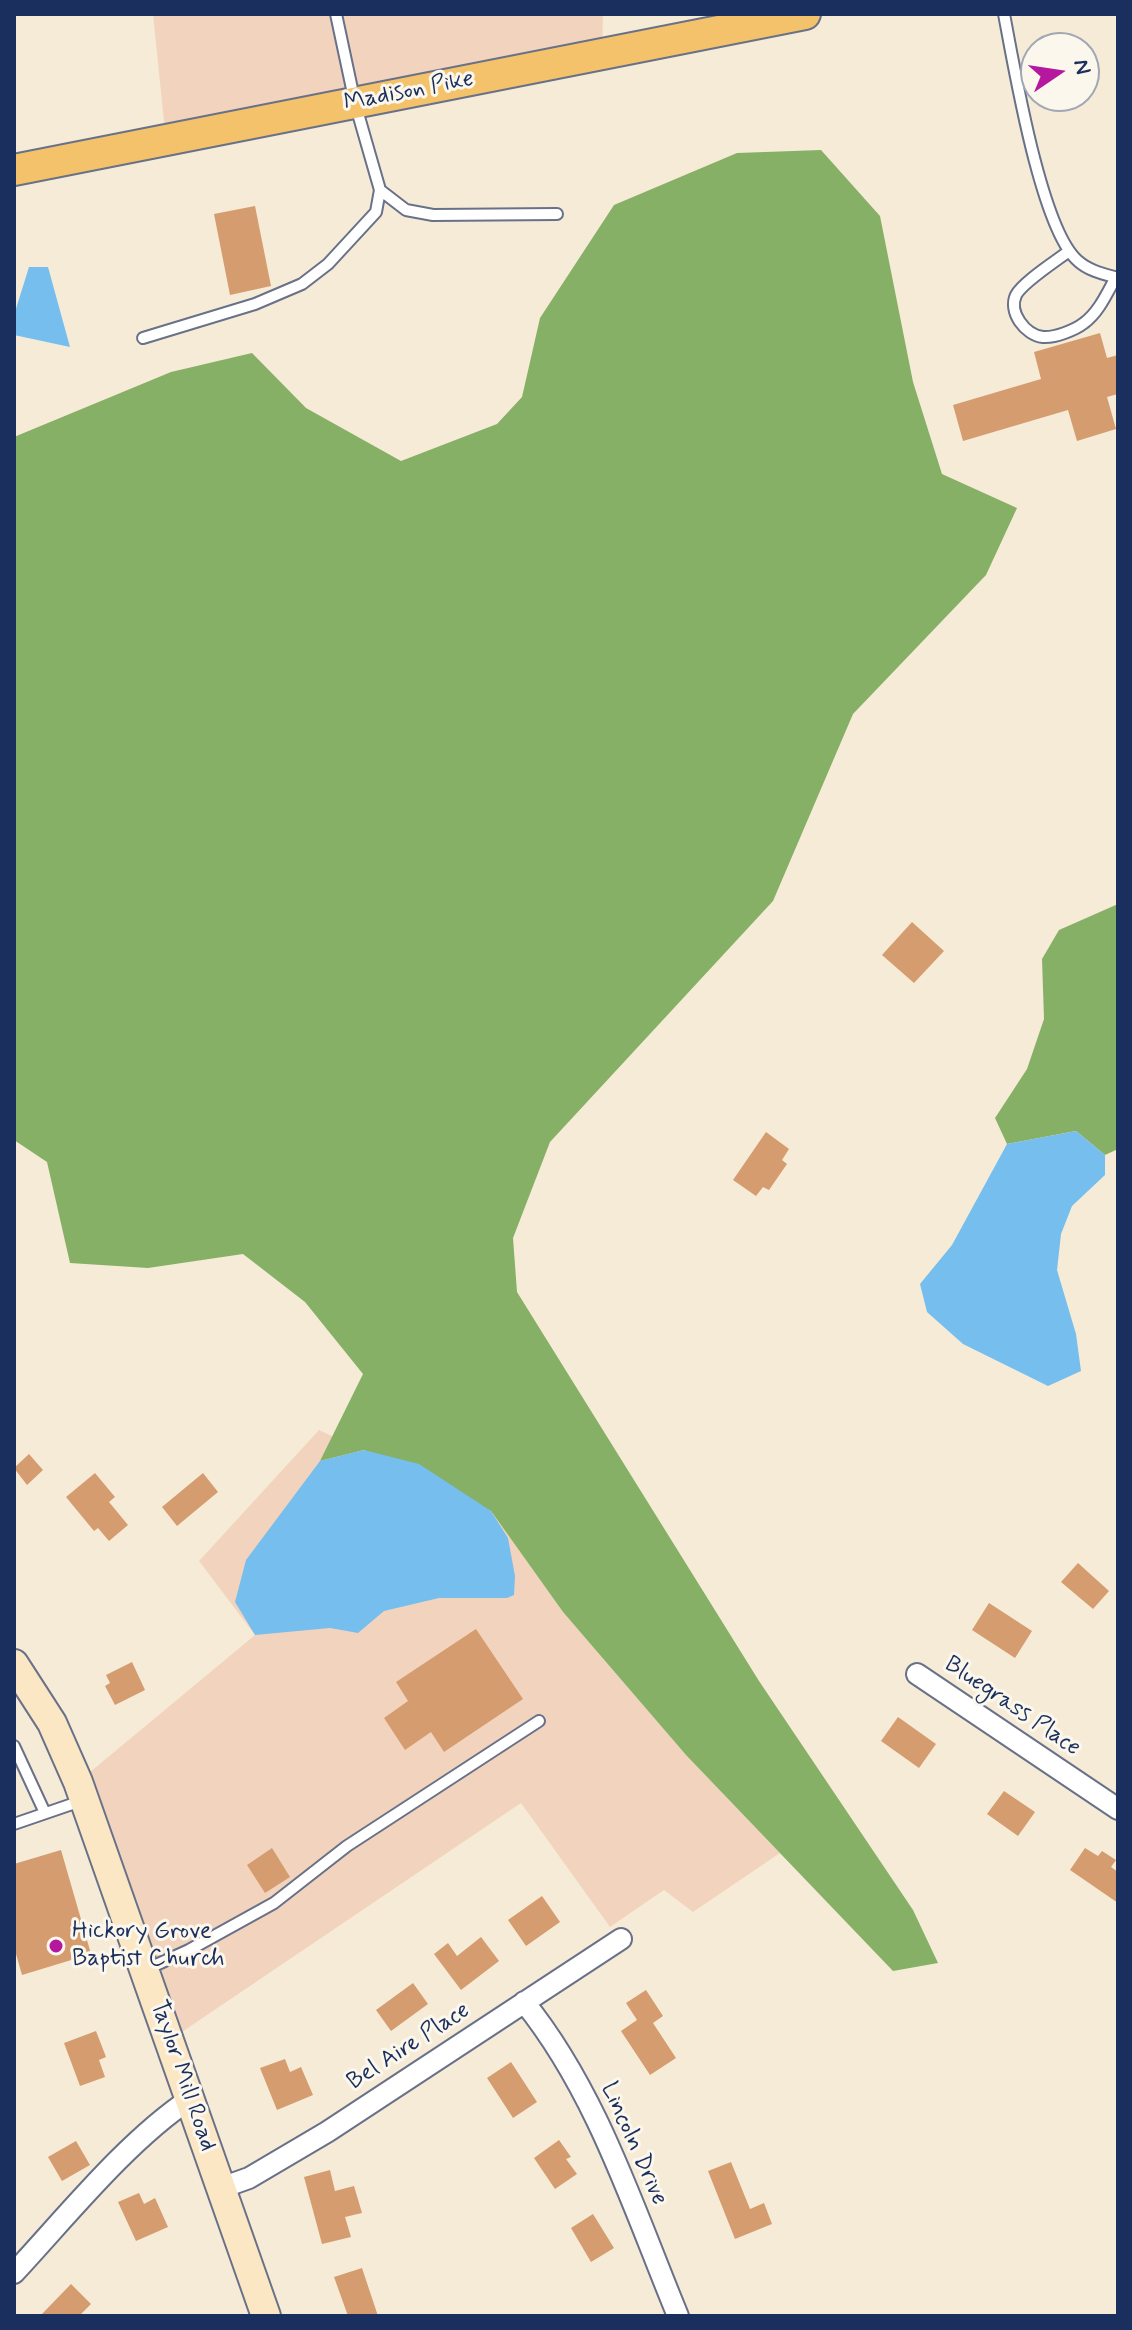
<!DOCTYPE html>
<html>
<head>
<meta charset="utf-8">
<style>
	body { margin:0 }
	#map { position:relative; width:1132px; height:2330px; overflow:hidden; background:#f6ebd7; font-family:Mynerve,sans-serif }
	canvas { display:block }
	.frame { position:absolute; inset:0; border:16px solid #1b2f5e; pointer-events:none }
	.north { position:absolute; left:1020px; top:32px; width:80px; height:80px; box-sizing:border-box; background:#fbf7ec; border:2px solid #a1a7b3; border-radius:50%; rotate:77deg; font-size:22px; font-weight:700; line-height:32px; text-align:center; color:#1b2f5e }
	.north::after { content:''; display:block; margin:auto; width:28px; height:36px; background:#b5179e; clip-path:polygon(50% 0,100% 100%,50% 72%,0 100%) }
</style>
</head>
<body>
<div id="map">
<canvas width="1132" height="2330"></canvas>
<div class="frame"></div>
<div class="north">N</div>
</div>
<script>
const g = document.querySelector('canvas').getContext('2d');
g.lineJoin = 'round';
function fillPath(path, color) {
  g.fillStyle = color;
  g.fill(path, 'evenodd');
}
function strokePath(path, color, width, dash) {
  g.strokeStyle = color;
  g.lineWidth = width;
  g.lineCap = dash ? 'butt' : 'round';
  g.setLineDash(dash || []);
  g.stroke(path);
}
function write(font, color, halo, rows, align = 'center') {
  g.font = font + ' Mynerve,sans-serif';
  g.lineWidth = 6;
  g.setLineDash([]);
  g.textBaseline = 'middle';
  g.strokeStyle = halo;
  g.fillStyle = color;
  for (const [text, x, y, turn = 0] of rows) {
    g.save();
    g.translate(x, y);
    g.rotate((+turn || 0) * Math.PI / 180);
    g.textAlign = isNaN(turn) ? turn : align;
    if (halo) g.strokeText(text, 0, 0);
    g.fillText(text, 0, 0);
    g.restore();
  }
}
fillPath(new Path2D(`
	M153,14H603L602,54L166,141Z
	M319,1430L491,1511L563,1612L686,1755L780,1853L693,1912L664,1890L610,1927L521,1803L170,2040L78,1782L255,1635L199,1561Z`), '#f2d4be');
fillPath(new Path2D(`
	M821,150L880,216L913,382L942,474L1017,508L986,575L853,714L773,901L550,1142L513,1238L517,1292L759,1681L913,1910L938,1963L893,1971L686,1755L563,1612L491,1511L364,1450L320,1461L363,1374L305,1302L243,1254L148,1268L70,1263L47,1162L14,1140V437L171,372L252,353L306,408L401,461L497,424L522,397L540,318L614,205L737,153Z
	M1118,904V1149L1105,1155L1076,1131L1007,1144L995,1118L1027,1069L1044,1019L1042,959L1059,930Z`), '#86b066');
fillPath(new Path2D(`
	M29,267H48L70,347L14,335V315Z
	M1076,1131L1105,1155V1175L1072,1206L1061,1234L1057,1270L1076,1334L1081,1371L1048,1386L963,1344L927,1312L920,1284L952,1245L1007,1144Z
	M364,1450L419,1464L491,1511L508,1538L515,1576L514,1595L507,1598H439L384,1611L358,1633L330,1628L255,1635L235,1602L246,1560L320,1461Z`), '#75beee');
fillPath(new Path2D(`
	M255,206L271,286L230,295L214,214Z
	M1100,333L1107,358L1118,355V394L1107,397L1116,429L1077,441L1068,410L963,441L953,405L1041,379L1034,352Z
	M912,922L944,951L914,983L882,955Z
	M766,1132L789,1149L782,1160L787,1164L769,1190L763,1187L756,1196L733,1180Z
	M29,1454L43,1470L27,1485L14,1468Z
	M95,1473L115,1497L109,1502L128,1525L109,1541L98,1528L94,1531L66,1497Z
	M203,1473L218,1492L177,1526L162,1507Z
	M1078,1563L1109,1591L1093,1609L1061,1582Z
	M989,1603L1032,1631L1015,1658L972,1630Z
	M476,1629L523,1699L444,1752L431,1732L405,1750L384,1718L408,1701L396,1682Z
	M132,1662L145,1690L115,1705L105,1686L110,1683L106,1675Z
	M898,1717L936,1744L919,1768L881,1741Z
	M1004,1791L1035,1812L1018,1836L987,1814Z
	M272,1848L290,1877L265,1893L247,1865Z
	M1085,1848L1098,1856L1102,1851L1116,1860L1111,1867L1118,1872V1903L1070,1870Z
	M61,1850L91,1954L22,1975L14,1947V1864Z
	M542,1896L560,1922L526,1946L508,1920Z
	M481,1937L499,1961L461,1990L434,1954L448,1943L457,1956Z
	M413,1983L428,2004L391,2031L376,2010Z
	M646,1990L663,2016L653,2023L676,2058L650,2075L621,2031L637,2020L626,2003Z
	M96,2031L106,2057L99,2060L105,2077L80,2086L64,2043Z
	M285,2059L290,2072L301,2067L313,2095L277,2110L260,2068Z
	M511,2062L537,2102L513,2118L487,2078Z
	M559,2140L571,2157L566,2159L577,2174L555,2189L534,2158Z
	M76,2141L90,2165L62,2181L48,2157Z
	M731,2162L750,2209L764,2203L772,2224L735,2239L708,2171Z
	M330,2170L335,2191L354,2186L362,2213L345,2217L351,2237L322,2244L304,2177Z
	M139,2193L144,2204L155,2198L168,2227L136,2241L118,2202Z
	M593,2214L614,2248L591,2262L571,2228Z
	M362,2268L378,2316H348L334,2277Z
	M71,2284L91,2304L79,2316H40Z`), '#d59c6f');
const lane = new Path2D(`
	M336,14L355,103L380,190L406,210L433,215L557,214
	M1004,14C1014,66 1041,230 1078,261C1089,271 1104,274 1118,278
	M1069,251C1056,261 1023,282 1016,295C1008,312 1025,335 1043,337C1055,338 1075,330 1084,323C1099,312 1107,293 1116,277
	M143,338L255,304L302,284L328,264L376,212L380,190
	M14,1746L45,1813
	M14,1824L84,1800
	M147,1969L189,1950L274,1903L347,1846L539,1721`);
const street = new Path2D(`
	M917,1674L1118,1809
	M524,2002C597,2092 634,2210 678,2316
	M221,2188L249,2178L327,2132L621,1939
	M14,2273C67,2216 127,2141 190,2099`);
const secondary = new Path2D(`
	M14,1664L52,1723L78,1782L266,2316`);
const primary = new Path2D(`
	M14,170L805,14`);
strokePath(lane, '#687188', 14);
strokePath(street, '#687188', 24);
strokePath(secondary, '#687188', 32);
strokePath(primary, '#687188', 34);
strokePath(lane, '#fff', 10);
strokePath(street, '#fff', 20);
strokePath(secondary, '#fbe7c3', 28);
strokePath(primary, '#f4c26a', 30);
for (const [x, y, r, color] of [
	[56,1946,8,"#b5179e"]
]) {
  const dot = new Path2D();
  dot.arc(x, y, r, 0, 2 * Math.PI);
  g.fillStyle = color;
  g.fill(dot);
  strokePath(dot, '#fbf7ec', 3);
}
write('24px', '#1b2f5e', '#fbf7ec', [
	["Madison Pike",409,92,-11],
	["Bluegrass Place",1012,1707,34],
	["Bel Aire Place",409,2047,-33],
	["Taylor Mill Road",182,2076,71],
	["Lincoln Drive",633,2144,66]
]);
write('24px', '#1b2f5e', '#fbf7ec', [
	["Hickory Grove",72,1932],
	["Baptist Church",72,1960]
], 'left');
</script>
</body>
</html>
